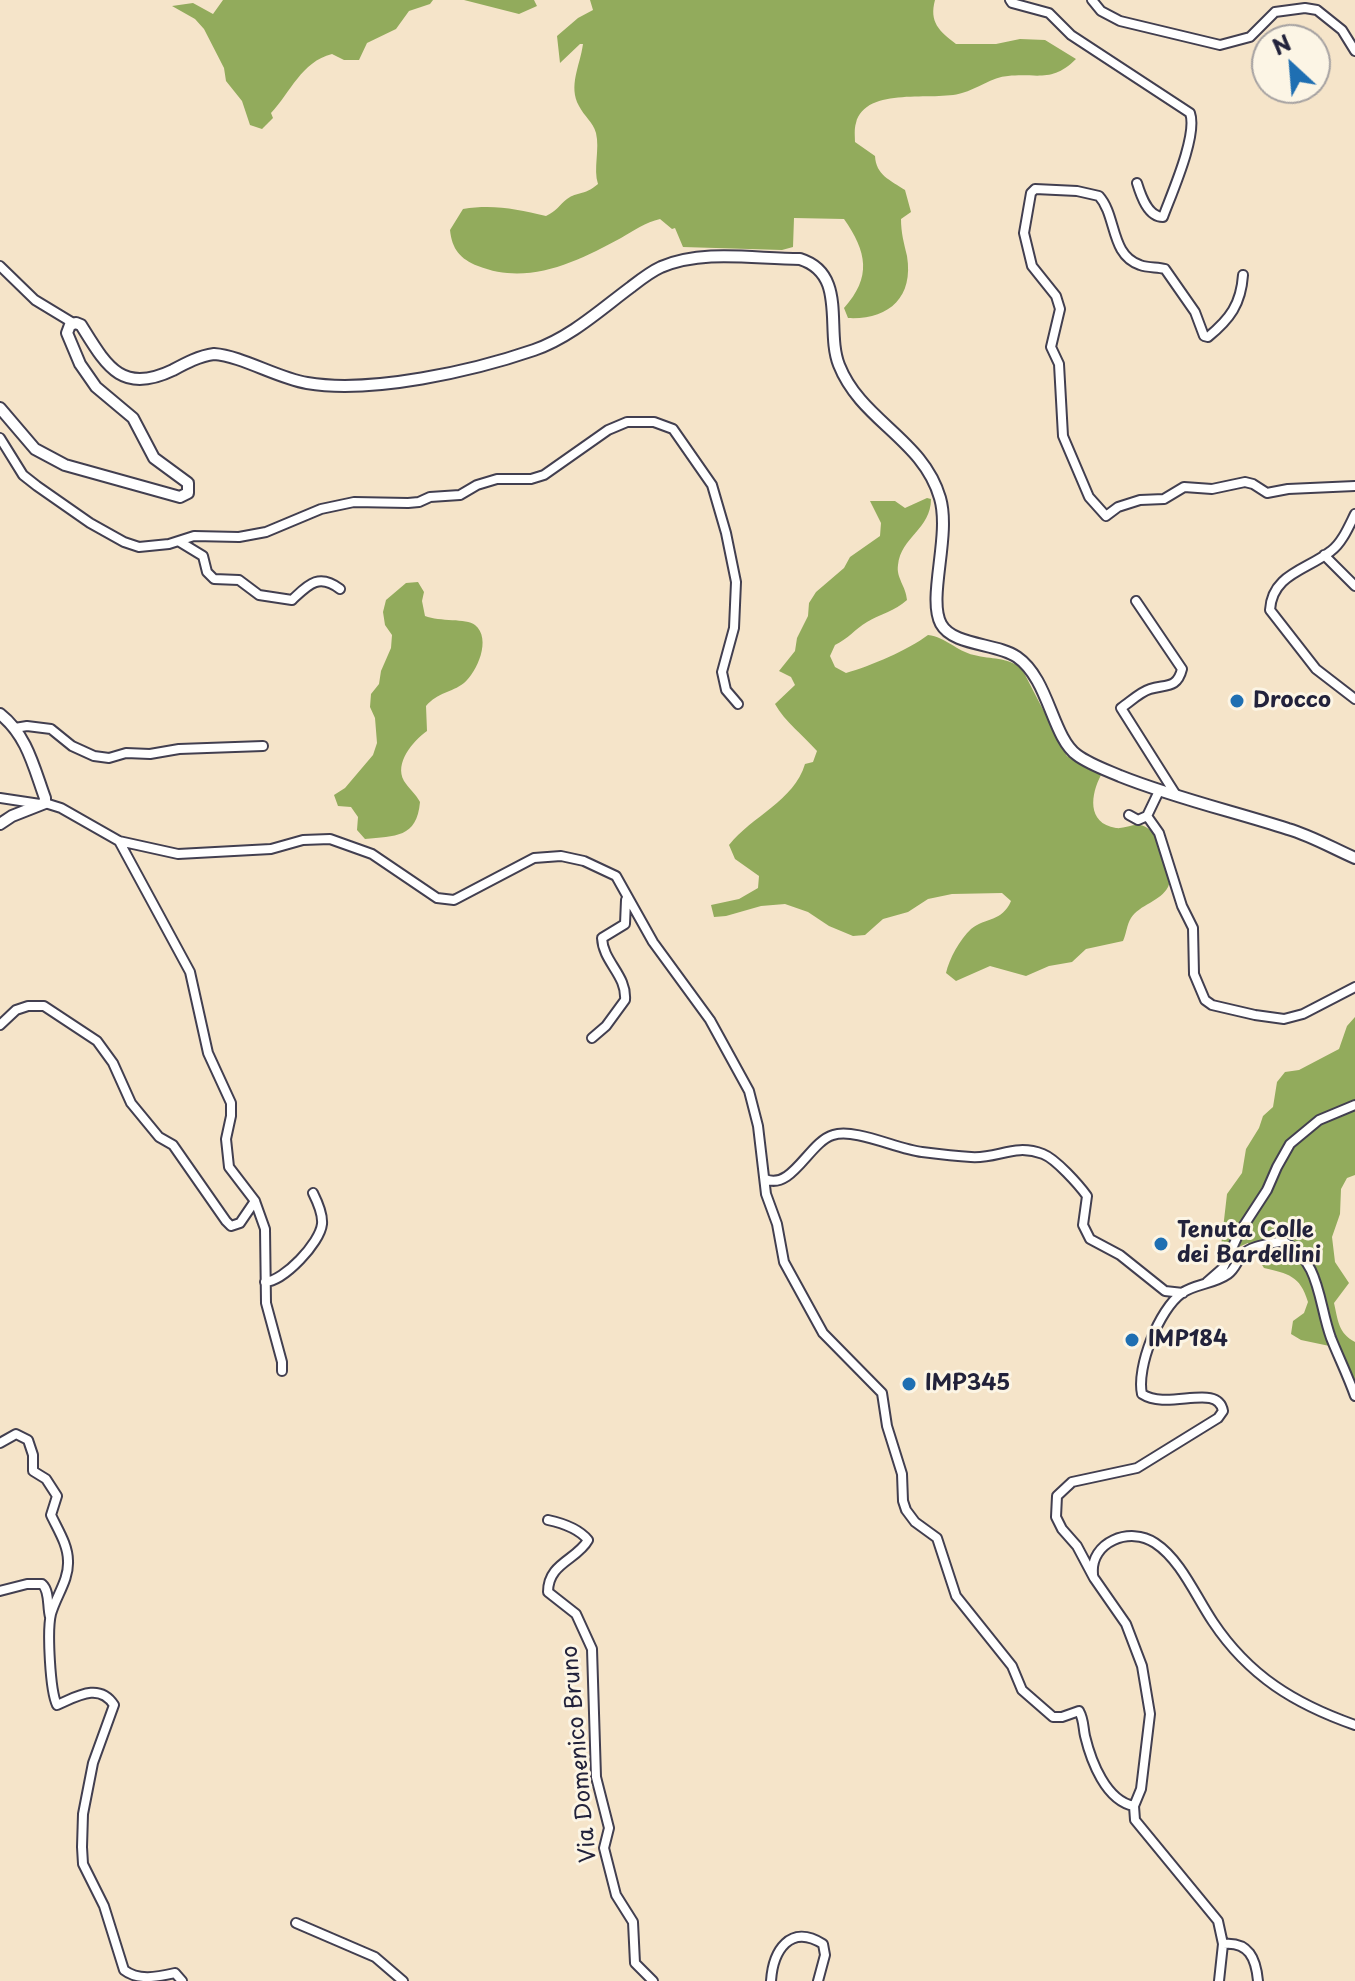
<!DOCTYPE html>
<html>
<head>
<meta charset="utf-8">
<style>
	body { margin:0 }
	#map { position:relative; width:1355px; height:1981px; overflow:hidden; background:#f5e4c9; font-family:"Playpen Sans",sans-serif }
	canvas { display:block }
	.north { position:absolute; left:1251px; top:24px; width:80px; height:80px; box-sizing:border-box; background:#fcf5e5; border:2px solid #a5a1a1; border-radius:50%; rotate:334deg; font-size:22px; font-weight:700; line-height:32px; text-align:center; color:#22223b }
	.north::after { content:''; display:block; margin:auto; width:28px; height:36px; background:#1f6fb2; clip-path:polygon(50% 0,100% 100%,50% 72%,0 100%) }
</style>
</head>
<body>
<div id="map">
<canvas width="1355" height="1981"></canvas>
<div class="north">N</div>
</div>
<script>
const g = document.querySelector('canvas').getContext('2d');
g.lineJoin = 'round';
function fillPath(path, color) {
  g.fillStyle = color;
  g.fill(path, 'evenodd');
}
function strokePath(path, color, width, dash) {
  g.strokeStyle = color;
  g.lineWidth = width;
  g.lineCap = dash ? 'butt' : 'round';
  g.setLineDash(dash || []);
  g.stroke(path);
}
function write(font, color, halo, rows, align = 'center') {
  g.font = font + ' "Playpen Sans",sans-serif';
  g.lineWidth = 6;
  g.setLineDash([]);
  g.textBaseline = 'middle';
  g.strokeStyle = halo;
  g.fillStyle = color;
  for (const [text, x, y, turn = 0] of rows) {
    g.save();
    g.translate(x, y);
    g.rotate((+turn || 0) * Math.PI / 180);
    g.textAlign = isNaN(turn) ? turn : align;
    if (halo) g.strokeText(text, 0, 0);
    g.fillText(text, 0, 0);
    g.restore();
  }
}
fillPath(new Path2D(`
	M223,0H433L430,4L409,11L396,29L367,43L359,60H344L332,54C301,62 291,92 271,113L273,118L262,129L250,125L242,101L226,81L224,68L204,29L195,19L172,6L193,3L213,14Z
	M464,0H534L537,6L519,14Z
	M590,0H935C929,22 939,31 956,44H996L1020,39L1045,40L1076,59C1052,83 1038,73 1008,76C992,77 977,89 962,93C934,102 866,85 856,123C854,129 855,136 855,142L875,156C876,175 890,180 905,190L911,212L901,219C901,233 904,243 907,256C914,299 887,320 848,318L844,308C872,277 867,252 844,219L794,218L793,247L782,250L683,247L675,228L672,229L660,219C646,222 633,231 621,238C577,262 528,286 478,266C460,259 452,249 450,230L463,209C493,204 517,209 546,216C557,211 559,205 567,199C578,191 584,196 598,184C593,169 600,149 596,133C593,122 584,116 579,106C568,86 580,66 583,44H580L560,63L557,36L578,18L593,10Z
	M927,498L931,499C931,529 901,537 898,565C896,578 906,586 907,600C895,611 880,614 867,622C855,629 848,639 835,645L830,656L835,667L846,673C871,666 908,650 928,635C946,637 956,651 974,655C992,660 1006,656 1022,669L1067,756L1101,775C1091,794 1086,823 1116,828C1124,829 1132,824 1140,825C1153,827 1163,846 1166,857C1169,866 1173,877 1168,887C1161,901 1139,905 1131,918C1127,924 1126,935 1123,941L1086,949L1072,962L1049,966L1026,976L990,966L956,981L946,973C949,959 960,939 971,929C986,917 1002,922 1011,901L1002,893L952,894L928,899L908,912L883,919L865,935L853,936L829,926L808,912L785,904L761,906L726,916L714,917L711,905L739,899L758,888L759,876L735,859L729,845C752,816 794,801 805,764L813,762L817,751C803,735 785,722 775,704L795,685L791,677L779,671L795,651L797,638L808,616L809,603L816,592L844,568L850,557L880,536L881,523L870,501H895L905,508Z
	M418,582L424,592L422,601L425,616C440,622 466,618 475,625C492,639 477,672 464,683C451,693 438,692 426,706L427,731C413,741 394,763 404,781C409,789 416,794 420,802C417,838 395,836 365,839L357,830L358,817L351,807L338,806L334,795L345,788L373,755L377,743L375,718L370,707L371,694L379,684L381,671L391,648L392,635L385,625L383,612L386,600L406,583Z
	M1355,1017V1175L1347,1178L1341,1189L1340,1214L1332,1237L1335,1262L1349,1283L1334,1303C1338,1320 1338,1333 1355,1342V1400L1339,1348L1301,1340L1291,1334L1293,1321L1304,1313L1308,1302C1300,1275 1288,1274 1264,1268L1248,1243L1220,1255L1227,1194L1242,1173L1246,1149L1259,1128L1263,1116L1273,1107L1277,1082L1285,1072L1299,1070L1339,1049L1347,1026Z`), '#92ab5c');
const minor = new Path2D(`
	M1010,0L1012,3L1049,13L1071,35L1190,113C1198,135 1171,195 1163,217C1148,217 1141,196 1137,183
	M1092,0L1101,11L1120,21L1220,45L1250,37L1275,12L1305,8L1317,10L1342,30L1355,51
	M0,266L35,300L73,323
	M1243,275C1241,304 1230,319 1208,337L1204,336L1195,312L1165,269C1157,267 1148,268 1140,265C1110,255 1117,216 1099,196L1077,191L1035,189L1031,193L1024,233L1032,266L1056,296L1060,309L1051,347L1059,364L1063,436L1089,497L1106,516L1118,507L1140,500L1164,499L1184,487L1212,489L1245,482L1253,484L1267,493L1288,489L1355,486
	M0,438L23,475L37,486L90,523L124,542L139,547L169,544L194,536L239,537L266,532L321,509L354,502L408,503L419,502L430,497L460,495L477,485L497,479H531L544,475L608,430L627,422H654L673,429L712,485L726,533L736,582L734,628L722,672L726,690L738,704
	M1355,514C1349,526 1342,543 1331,551C1307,570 1272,574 1270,610L1316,669L1355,699
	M180,542L203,556L207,572L214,579L239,580L259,595L292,600C307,586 318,572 340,589
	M1324,555L1355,586
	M1136,601L1182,669C1177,689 1166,684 1150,689C1140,692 1130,702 1121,708L1176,795
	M15,728L27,726L51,729L72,746L94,756L109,758L126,753L150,754L179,749L263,746
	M1159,791L1147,816L1159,833L1182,906L1193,928L1194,974L1205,1000L1212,1005L1255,1015L1284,1019L1303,1014L1355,987
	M0,798L40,804
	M45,803L61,808L119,841L178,854L271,849L303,840L330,839L372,854L437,898L454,900L534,858L561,856L584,861L616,876L653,942L710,1020L749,1091L758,1126L766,1194L777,1224L784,1262L823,1333L882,1393L887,1426L902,1474L903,1501L906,1510L915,1522L937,1538L956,1596L1012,1666L1022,1690L1053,1717H1062L1079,1711C1084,1720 1083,1727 1085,1736C1091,1761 1106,1801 1134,1806
	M1129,815L1138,820L1147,816
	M119,841L190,972L208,1053L231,1103V1116L226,1139L229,1167L255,1201L265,1229L266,1303L282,1362V1371
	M0,1025L16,1010L28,1006H44L97,1041L113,1063L131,1103L159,1137L173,1145L226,1221L231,1226L240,1223L255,1201
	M592,1038L606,1026L625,1000C627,975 603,962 602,938L625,924L626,900
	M765,1179C792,1191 809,1142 833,1135C855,1128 897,1149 922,1152C938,1154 955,1156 971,1157C998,1159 1014,1143 1043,1154C1056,1159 1079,1185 1087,1196L1083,1225L1090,1239L1120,1255L1165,1291L1183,1293
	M265,1282C284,1281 320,1243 322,1224C323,1214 318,1203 313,1193
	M1207,1282L1223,1268L1239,1233L1267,1190L1277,1167L1290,1144L1319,1120L1355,1105
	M0,1443L16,1434L28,1440L33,1455V1471L46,1479L57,1496L51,1515C58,1530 68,1545 68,1561C69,1580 56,1596 51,1614C47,1630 50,1691 57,1705C76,1697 99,1682 114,1705L93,1763L83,1814L82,1847L83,1864L104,1906L124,1970C138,1981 157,1977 175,1973L182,1981
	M548,1520C562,1523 579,1529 588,1540C577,1560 548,1563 548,1592L576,1614L592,1649L596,1777L609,1828L604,1848L616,1895L633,1922L635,1963L653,1981
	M1093,1574C1090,1542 1130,1526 1155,1543C1181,1560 1196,1597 1213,1622C1249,1676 1295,1704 1355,1725
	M0,1591L27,1584H42C50,1591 47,1606 50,1617
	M296,1923L375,1957L403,1981
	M1223,1944C1249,1941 1256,1959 1258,1981
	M771,1981C773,1951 790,1923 823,1944L825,1955L818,1981
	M1219,1981L1223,1944L1218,1921L1135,1820L1134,1806L1141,1789L1150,1714L1142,1666L1126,1624L1094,1578L1077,1546L1062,1529L1056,1517L1057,1496L1072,1482L1137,1468L1218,1418L1223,1411C1218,1382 1168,1411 1142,1394C1136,1368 1159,1309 1182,1293C1195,1284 1214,1284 1228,1274C1235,1269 1237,1261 1242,1255C1251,1245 1271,1244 1283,1241C1321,1261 1318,1303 1331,1338C1339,1358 1348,1376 1355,1396`);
const tertiary = new Path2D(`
	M0,408L35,449L65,465L180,497L188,493V483L154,458L133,418L96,387L80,364L67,333L70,325L76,323L81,325C106,365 121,395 173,370C186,363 199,356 214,354C242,356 277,378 307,383C371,394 473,371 534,350C571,337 600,310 631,287C640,280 650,272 661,267C704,249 754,259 800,259C848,274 825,330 839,365C861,421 923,439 940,498C951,536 927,598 941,624C953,646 997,643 1017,657C1049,679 1052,737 1077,755C1089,764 1106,770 1120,776C1175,798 1232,811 1288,829C1312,836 1332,848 1355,858
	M0,714C27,735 34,768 45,798V803L12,816L0,824`);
strokePath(minor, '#423f50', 12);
strokePath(tertiary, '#423f50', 14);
strokePath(minor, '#fff', 8);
strokePath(tertiary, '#fff', 10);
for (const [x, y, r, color] of [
	[1237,701,8,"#1f6fb2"],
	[1161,1244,8,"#1f6fb2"],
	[1132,1340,8,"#1f6fb2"],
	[909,1384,8,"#1f6fb2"]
]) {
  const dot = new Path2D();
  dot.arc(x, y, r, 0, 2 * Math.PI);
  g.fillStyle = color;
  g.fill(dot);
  strokePath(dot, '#fcf5e5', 3);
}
write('bold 22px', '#22223b', '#fcf5e5', [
	["Drocco",1253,701],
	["Tenuta Colle",1177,1231],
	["dei Bardellini",1177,1256],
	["IMP184",1148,1340],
	["IMP345",925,1384]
], 'left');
write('22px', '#22223b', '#fcf5e5', [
	["Via Domenico Bruno",580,1754,-95]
]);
</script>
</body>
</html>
